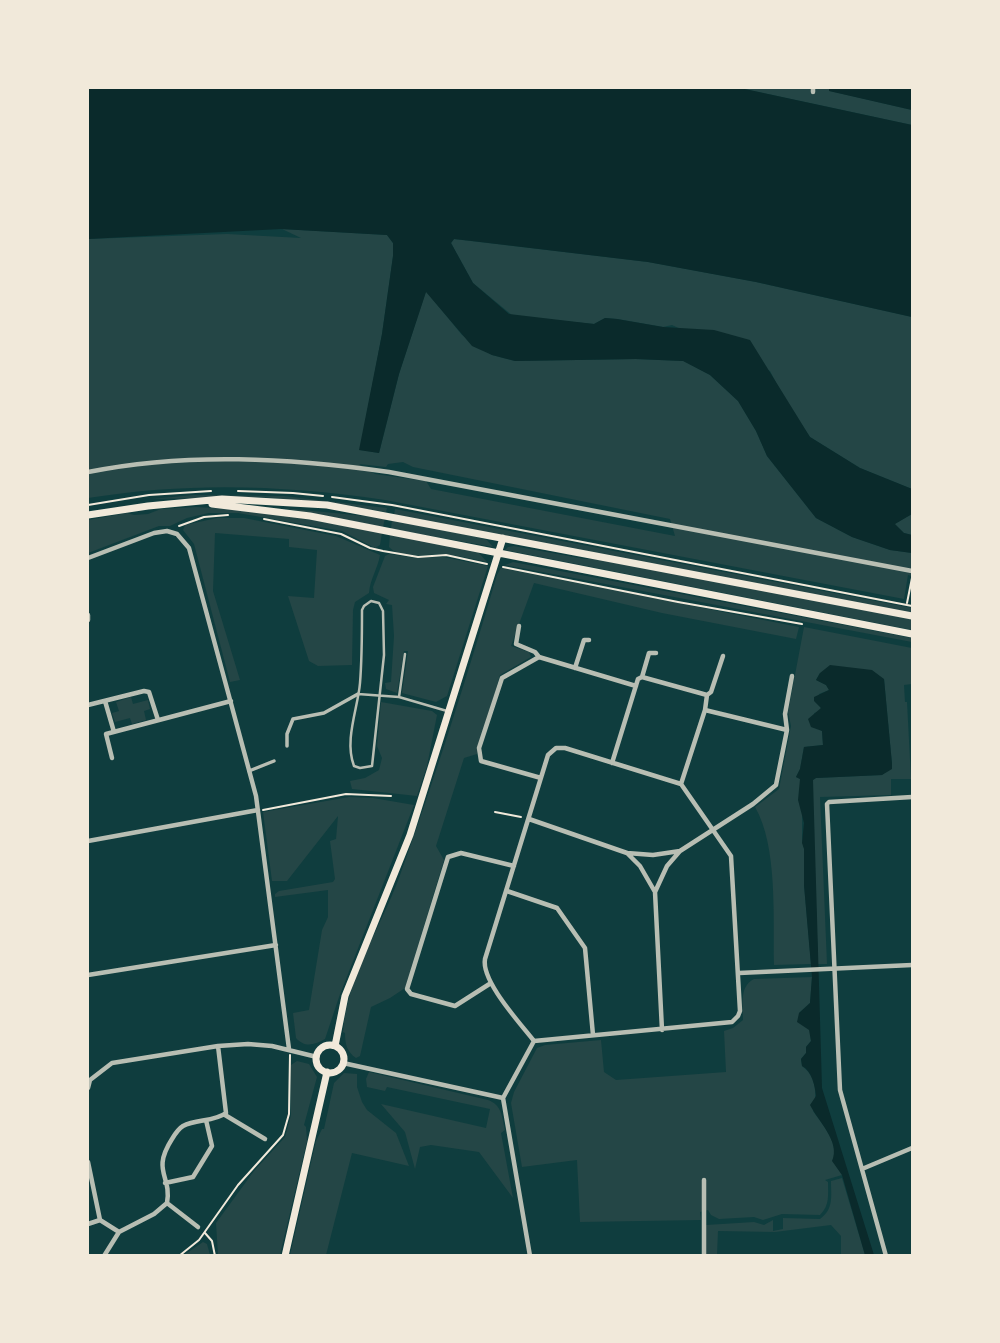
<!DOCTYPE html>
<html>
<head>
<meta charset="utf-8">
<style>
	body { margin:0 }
	#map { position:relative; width:1000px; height:1343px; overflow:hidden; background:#0f3d3e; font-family:Mulish,sans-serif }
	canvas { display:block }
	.frame { position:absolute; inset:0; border:89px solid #f1e9da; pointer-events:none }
</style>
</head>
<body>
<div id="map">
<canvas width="1000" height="1343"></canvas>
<div class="frame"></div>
</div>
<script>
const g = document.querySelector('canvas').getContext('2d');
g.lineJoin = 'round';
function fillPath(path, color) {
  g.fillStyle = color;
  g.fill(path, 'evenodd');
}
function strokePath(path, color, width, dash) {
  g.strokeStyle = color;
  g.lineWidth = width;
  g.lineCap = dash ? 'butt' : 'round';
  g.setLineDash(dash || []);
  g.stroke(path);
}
fillPath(new Path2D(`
	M740,88H830V91L912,110V125Z
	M282,229L387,235L393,243V256L382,334L360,450L379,453L399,374L426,291L462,335L492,355L515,361L636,359L684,361L710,375L738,401L756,431L767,456L816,518L852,537L890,550L912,553V576L908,575L904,599L385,500C282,485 191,482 88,498V239L227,234L301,238ZM403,462L413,467L670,519L675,536L431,489L426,481L375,474L359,464L386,467L388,464Z
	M454,239L648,262L756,282L912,317V489L860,468L810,437L787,404L770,371L672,325L663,327L617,319L605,318L594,324L513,316L473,283L451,243Z
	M193,495L284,496L387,508L386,512L327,503L261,497L151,499Z
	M196,507C259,509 320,521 382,533L380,545L375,548L342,531L238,513H209L187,518L170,526H159L88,553V520L127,513L134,515L148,514L161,509Z
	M283,508L385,518L383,527Z
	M395,509L912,608V614L394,515Z
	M912,514V535L904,533L894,524Z
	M217,518H244L336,536L380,555C378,568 370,579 369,593L355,602L353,610L352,665L318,666L309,661L288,596L314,598L317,550L289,547V539L215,533L213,591L240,680L230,682L194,544L183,530L185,525Z
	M392,519L481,538L487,540L493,547L391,529Z
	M390,534L478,552L487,562C473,559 457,555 442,554C426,554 401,560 389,547Z
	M514,546L585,559H600L912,619V630L505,550L508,547Z
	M389,554L415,558L443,557L488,566L447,696L436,702L402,693L408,651H404L397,693L386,689L385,683L391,682L394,636L392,605L386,604L389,600L374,593L373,587L385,556Z
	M513,562L912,638V642L505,565Z
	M501,568L799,627L796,639L662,613L534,583L511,646L529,652L531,657L500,675L477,754L464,758L436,846L444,860L405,988L390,998L371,1007L360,1056L356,1058C347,1052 345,1044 345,1033L343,1032C347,977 380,929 399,878C435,778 467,677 497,575Z
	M804,627L912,648V684L904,685L905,702H907L911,779H891V795L820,797L827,964H818L812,795L802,817V838L804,848V885L811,964L774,965C773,920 778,846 755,807L779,789L791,726L788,712ZM820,673L884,679L892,764L882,775L816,778L813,780V788L801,785L800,779L796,777L800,769L804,747L823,745L822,731L819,729L814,713L819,712L821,708L818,704L819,694L829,690L826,685L816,680Z
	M131,697L133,704L148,700L150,709L144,711L146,720L132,724L130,718L115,722L112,713L119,711L116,702Z
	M381,702L432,711L437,715L427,766L417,796L352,789L350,781L365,778L379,770L382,758L377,746Z
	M349,797L373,798L414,805L339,997L325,1039C314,1045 305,1048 296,1038L293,1013L309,1010L322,930L328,917V890L275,897V894L279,891L333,882L335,879L330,841L336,839L338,816L287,881H272L263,812Z
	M812,977L810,1003L799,1013L810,1030L811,1041L806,1047V1053L801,1059L802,1066C817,1077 817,1095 813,1111C822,1124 840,1144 833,1161L842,1175L825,1180L828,1182C828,1195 830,1205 820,1215L782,1214L763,1220L754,1217L719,1219L711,1215L708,1210L700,1212L701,1220L580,1222L577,1160L522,1167L511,1103L514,1092L537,1048L545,1045L601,1040L604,1072L616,1080L726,1072L724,1031L733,1028L743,1020C743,1006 739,986 754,979Z
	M297,1061L309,1064L317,1077L304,1125L306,1127L307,1141L280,1255H218L216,1223L254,1171L285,1137L291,1115V1065Z
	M369,1072L488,1100C502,1105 502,1117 505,1130L501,1133L513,1198L479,1152L431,1145L420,1147L415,1169L405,1132L381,1104L486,1128L490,1109L387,1087L385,1091L367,1087L366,1079Z
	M344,1073L357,1074V1087L362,1102L367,1110L396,1133L409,1166L352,1153L326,1255H290L316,1141L322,1129H324L334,1083Z
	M842,1178L865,1255H841V1236L831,1225L775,1232L718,1231L717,1255H706V1225L754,1222L764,1225L773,1220V1231L783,1229V1218L820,1219C834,1209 831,1196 831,1181Z
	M203,1242L207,1244L210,1255H184Z`), '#244646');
fillPath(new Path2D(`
	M88,88H740L912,125V317L756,282L648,262L472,241L454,239L451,243L473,283L509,314L594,324L605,318L617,319L663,327L714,330L750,340L810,437L860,468L912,489V514L895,524L904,533L912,535V553L890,550L852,537L816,518L767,456L756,431L738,401L710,375L683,361L636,359L515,361L492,355L472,346L426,292L399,374L379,453L359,450L382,334L393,256V243L387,235L281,229L88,239Z
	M829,88H912V110L829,91Z
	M830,665L872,670L884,679L892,764V769L882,775L816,778L813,780L822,1088L874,1255H865L842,1175L832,1161C841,1142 818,1121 810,1105L816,1096C815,1086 812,1071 802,1066L801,1059L806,1053V1047L811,1041L809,1030L797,1022L799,1013L810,1003L812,977L804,885V849L802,843L804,823L798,800L800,779L796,777L800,769L804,747L823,745L822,731L811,727L808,719L821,708L814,701V697L829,690L826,685L816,680L820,673Z`), '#0a2a2b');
strokePath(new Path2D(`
	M238,491L293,493L323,496
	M332,497L392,505L912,606
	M88,505L149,495L211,491
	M264,519L341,534L370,548L383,551L418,557L446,555L487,564
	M179,526L204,517L228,515
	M503,567L678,602L802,624
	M907,603L912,578
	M263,810L346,794L391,796
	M495,812L521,817
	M205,1233L212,1241L215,1256
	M179,1256L199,1240L238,1185L283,1135L289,1114L290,1055`), '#f1e9da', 2);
strokePath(new Path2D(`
	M371,601L379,603L383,611L384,655L372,766L360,768L354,766C344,740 358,708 360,683C362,659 362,635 362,610L364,606Z
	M358,694L399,697L447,711
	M399,697L405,654`), '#b8beb3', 2.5);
strokePath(new Path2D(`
	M287,746V734L293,719L324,713L358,694
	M249,771L274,761`), '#b8beb3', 3.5);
strokePath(new Path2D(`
	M813,92V88
	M88,472C187,452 290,458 389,472L912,571
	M88,558L154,533L167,531L177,534L189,548L256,796L289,1049
	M88,615V620
	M519,626L516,644L535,652L539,657
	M575,668L584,640H589
	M642,677L649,653H656
	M707,695L711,692L723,656
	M105,701L114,732
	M88,705L144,691L149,692L158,720
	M787,730L785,714L792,676
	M556,748H565L681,784L731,856L740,1011L738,1016L732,1022L534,1041C520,1023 481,981 485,959L548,755Z
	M112,758L106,734L231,701
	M612,763L638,679L642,677L707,695L705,710L681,784
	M541,778L481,761L479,748L502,678L539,657L636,686
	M529,819L627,853L653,855L680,851
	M88,841L258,810
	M627,853L640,866L655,892L662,1030
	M507,891L557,908L585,948L593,1035
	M655,892L667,866L680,851L753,804L776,785L787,730L705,710
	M739,973L912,965
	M88,975L276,945
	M491,983L455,1006L411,994L407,989L448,857L461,853L514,866
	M343,1063L503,1098
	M88,1088L90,1080L112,1063L218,1046L248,1044L272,1046L317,1057
	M225,1115L265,1139
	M88,1162L100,1220L119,1232L104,1256
	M862,1169L912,1148
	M165,1183L193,1177L212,1146L206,1120
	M167,1203L198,1227
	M88,1224L100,1220
	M119,1232L154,1214L167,1203C172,1175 151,1172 172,1139C175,1134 178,1129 183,1126C196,1119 214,1122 226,1113L218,1046
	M530,1256L503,1098L534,1041
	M704,1256V1180
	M886,1256L840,1090L827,804L829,802L912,797`), '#b8beb3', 4.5);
strokePath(new Path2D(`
	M212,504L310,516L912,634
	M88,515L148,506L222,499L327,505L912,616
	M316 1059a14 14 0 1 1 28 0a14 14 0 1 1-28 0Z
	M335,1046L345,996L410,835L503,538
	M285,1256L327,1072`), '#f1e9da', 7);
</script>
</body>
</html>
